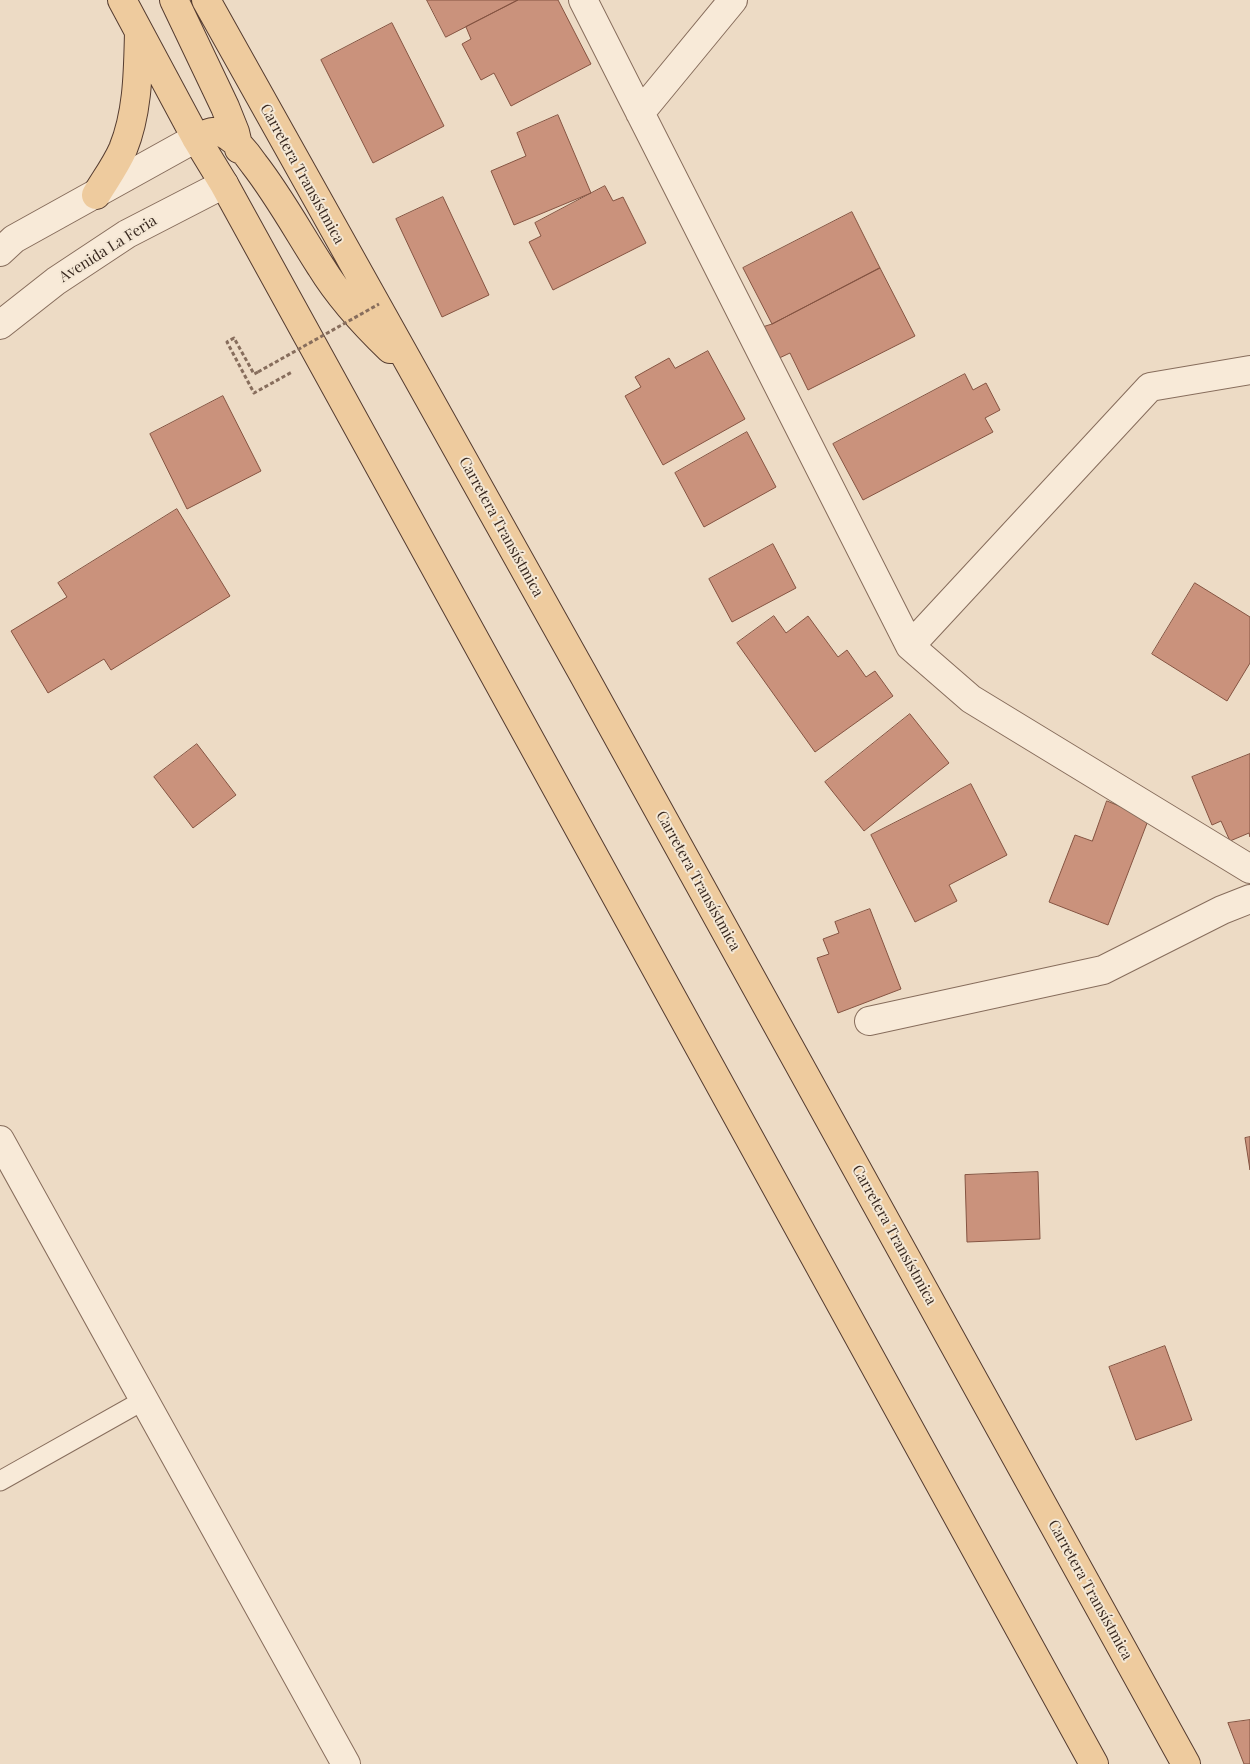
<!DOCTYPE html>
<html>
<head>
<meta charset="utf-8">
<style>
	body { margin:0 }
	canvas { display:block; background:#eddbc5 }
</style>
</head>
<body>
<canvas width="1250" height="1764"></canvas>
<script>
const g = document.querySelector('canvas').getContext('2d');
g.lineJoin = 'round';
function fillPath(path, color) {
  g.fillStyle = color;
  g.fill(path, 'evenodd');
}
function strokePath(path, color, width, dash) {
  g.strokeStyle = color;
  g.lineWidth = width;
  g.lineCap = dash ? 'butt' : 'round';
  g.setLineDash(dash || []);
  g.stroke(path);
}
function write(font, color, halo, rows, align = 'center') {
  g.font = font + ' "Playfair Display",serif';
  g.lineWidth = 4;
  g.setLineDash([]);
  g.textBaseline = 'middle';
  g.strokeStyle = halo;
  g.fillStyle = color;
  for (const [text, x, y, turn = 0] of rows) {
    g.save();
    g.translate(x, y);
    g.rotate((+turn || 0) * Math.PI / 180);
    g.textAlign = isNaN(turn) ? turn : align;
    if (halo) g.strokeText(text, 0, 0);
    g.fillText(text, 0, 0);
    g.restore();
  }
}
const building = new Path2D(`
	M427,0H518L446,37Z
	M518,0H558L591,64L511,106L494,73L481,80L462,44L471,39L466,27Z
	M392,23L444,126L373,163L321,60Z
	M558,115L591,193L514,225L491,171L526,156L517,133Z
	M605,186L613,201L623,197L646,243L553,290L529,242L541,236L535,223Z
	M443,197L489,295L442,317L396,219Z
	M852,212L880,268L772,324L743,268Z
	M880,268L915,336L808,390L790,353L775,360L759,328L772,324Z
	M708,351L745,419L663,465L625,396L641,387L635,377L669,358L675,368Z
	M965,374L973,390L986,383L1000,410L985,418L993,432L863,500L833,444Z
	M223,396L261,471L187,509L150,434Z
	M747,432L776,487L704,527L675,473Z
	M177,509L230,596L111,670L104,659L48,693L11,631L67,597L58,583Z
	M773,544L796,588L732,622L709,579Z
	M1195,583L1250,617V663L1227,701L1152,654Z
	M774,616L786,633L808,616L838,657L847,650L866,677L875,671L893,696L815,752L737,643Z
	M910,714L949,763L864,831L825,782Z
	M197,744L236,795L193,828L154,777Z
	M1250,754V837L1249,833L1230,841L1221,821L1212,825L1192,777Z
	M971,784L1007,855L949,885L957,901L915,922L871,835Z
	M1107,801L1149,818L1108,925L1049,902L1075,835L1092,841Z
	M870,909L901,989L838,1013L817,958L829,954L823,939L839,933L835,922Z
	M1250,1137V1170L1245,1138Z
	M1038,1172L1040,1239L967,1242L965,1175Z
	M1165,1346L1192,1420L1136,1440L1109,1367Z
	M1250,1720V1764H1244L1228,1723Z`);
fillPath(building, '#ca927c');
strokePath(building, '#855442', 1);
const lane = new Path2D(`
	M0,1481L144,1400`);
const street = new Path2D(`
	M583,0L910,646L971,699L1250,869
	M640,113L733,0
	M0,252L14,239L196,138
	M0,325L56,281L127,234L224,184
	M910,646L1150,387L1250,370
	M869,1021L1103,970L1222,910L1250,899
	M0,1140L346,1764`);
const primary = new Path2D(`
	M122,0L196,138L224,184L1094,1764
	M174,0L225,107L235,132L239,149
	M206,0L582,672L1186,1764
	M196,138C208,133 216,128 228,136C239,143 247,154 254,164C279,196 299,233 321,267C340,298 364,324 390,349
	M96,195C105,180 116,165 123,149C138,112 138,71 139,32`);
strokePath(lane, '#876d5c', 21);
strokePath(street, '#876d5c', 30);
strokePath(primary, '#553c30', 30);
strokePath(new Path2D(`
	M258,372L254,374L234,338L227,342L254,393L292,372`), '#876d5c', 3, [4, 2.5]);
strokePath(lane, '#f8ead8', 19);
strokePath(street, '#f8ead8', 28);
strokePath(primary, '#eecb9e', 28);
strokePath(new Path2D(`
	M258,372L379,304`), '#876d5c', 3, [4, 2.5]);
write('15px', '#38281f', '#f4e7d4', [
	["Carretera Transístmica",302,174,61],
	["Avenida La Feria",108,249,-32],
	["Carretera Transístmica",501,527,61],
	["Carretera Transístmica",698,881,61],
	["Carretera Transístmica",894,1235,61],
	["Carretera Transístmica",1090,1590,61]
]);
</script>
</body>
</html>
